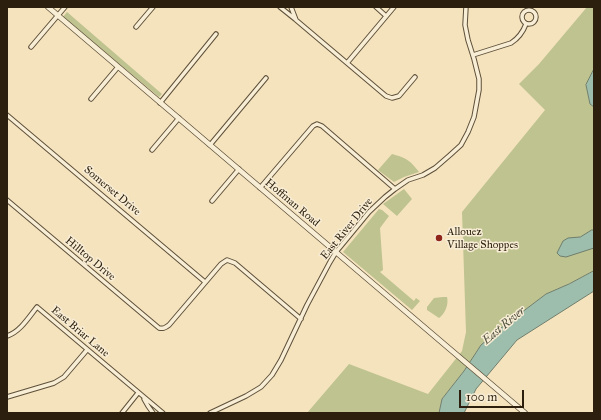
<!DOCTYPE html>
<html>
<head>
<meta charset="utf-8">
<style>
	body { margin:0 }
	#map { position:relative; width:601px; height:420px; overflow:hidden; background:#f5e3be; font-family:"IM FELL Great Primer",serif }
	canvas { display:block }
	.frame { position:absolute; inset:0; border:8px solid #2c1f0e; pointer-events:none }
	.scale { position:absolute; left:459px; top:390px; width:65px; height:18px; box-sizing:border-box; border:2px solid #2c1f0e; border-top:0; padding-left:5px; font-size:12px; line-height:14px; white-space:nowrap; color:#2c1f0e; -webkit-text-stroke:3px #f8edd5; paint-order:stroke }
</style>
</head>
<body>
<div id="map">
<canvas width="601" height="420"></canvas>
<div class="frame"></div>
<div class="scale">100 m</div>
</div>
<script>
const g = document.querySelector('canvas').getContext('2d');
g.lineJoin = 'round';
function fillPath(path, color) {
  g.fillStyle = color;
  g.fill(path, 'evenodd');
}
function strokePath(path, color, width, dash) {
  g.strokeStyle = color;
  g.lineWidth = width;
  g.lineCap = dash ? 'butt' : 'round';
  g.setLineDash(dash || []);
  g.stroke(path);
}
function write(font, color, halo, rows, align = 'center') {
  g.font = font + ' "IM FELL Great Primer",serif';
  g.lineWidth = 3;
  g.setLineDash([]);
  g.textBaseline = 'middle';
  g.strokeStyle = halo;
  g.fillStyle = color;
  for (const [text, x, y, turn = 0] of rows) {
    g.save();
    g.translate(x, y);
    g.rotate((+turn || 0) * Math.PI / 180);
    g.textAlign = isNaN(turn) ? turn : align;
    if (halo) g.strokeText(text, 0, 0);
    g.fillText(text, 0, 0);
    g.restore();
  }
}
fillPath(new Path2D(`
	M587,7H594V69L586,85L590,104L594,107V271L569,284L546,294L501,328L481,345L464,371L442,399L439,413H307L349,364L428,394L462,351L466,332L462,212L545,110L519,84L539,64Z
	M67,12L162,94L159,97L63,17Z
	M392,154C406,158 410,160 419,172L404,177L394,182L378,170Z
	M404,189L412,199L397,216L383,204Z
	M379,209L382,210L389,216L380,228L383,270L380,272L414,301L416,298L420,301L412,310L343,252Z
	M443,297H447C449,304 445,314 439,318L427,310V307L434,298Z`), '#bec390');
const water = new Path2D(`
	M594,69V107L590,104L586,85Z
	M592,230H594V248L566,257L560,256L557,253L563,241L568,238L580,237Z
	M594,271V291L517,340L476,389L464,413H439L442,399L464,371L481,345L501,328L546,294L569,284Z`);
fillPath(water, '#9dbead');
strokePath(water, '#707e6d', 1);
const minor = new Path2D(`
	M280,7L295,19
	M291,7L296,20L386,96L392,98L399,96L415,77
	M376,7L386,16
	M522 17a7 7 0 1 1 14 0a7 7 0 1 1-14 0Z
	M136,27L153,7
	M31,47L65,7
	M473,55L511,43C519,38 523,32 526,24
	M347,63L394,7
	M91,99L118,67
	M160,103L216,34
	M7,115L205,282
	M210,145L266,78
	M152,150L179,118
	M260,188L313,126L317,124L322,126L395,189
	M7,200L159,328C163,329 165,328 169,325L221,264L227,260L235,263L301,319
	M212,201L239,169
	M7,336C20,332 29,317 37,307L163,413
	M7,397L54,383L64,377L87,350
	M144,399L148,406L153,413
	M122,413L138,393
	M210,413L246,396L261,387L272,375L281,360L307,305L330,262L336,252L369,212L385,197L395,189L408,180L423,175L435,168L450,155L461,145L468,132L474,117L479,90V79L474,59L468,40L465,25L466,7`);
const tertiary = new Path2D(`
	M48,7L525,413`);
strokePath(minor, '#5e503a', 5.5);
strokePath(tertiary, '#5e503a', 6);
strokePath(minor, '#f8edd5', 3.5);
strokePath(tertiary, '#f8edd5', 4.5);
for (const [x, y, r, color] of [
	[439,238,4,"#8f2418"]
]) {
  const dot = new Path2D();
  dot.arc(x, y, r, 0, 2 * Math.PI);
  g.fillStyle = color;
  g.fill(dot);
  strokePath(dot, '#f8edd5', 1.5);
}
write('11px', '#2c1f0e', '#f8edd5', [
	["Somerset Drive",112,191,40],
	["Hoffman Road",292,203,40],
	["East River Drive",347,229,-51],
	["Hilltop Drive",90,259,40],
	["East Briar Lane",80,332,40]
]);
write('11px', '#2c1f0e', '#f8edd5', [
	["Allouez",447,232],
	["Village Shoppes",447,245]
], 'left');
write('italic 12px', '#4e4f3e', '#f8edd5', [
	["East River",504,326,-40]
]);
</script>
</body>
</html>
